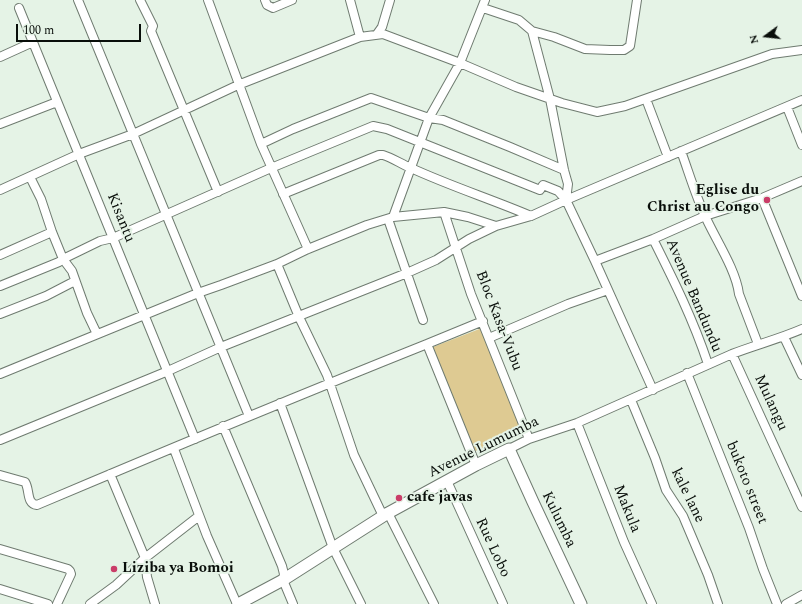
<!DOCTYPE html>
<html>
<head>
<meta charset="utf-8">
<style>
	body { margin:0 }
	#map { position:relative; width:802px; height:604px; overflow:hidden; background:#e5f3e6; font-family:Spectral,serif }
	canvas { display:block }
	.north { position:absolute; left:746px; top:16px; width:40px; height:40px; -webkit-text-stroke:3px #e5f3e6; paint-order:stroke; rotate:255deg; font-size:11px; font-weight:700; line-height:16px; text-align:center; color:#090e0a }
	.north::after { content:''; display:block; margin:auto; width:14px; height:18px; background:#090e0a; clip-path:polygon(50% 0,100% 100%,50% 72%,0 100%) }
	.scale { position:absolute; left:16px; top:24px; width:125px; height:18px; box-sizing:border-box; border:2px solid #090e0a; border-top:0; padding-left:5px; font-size:12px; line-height:14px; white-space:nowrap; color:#090e0a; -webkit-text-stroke:3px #e5f3e6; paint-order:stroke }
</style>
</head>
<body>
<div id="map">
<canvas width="802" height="604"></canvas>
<div class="north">N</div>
<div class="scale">100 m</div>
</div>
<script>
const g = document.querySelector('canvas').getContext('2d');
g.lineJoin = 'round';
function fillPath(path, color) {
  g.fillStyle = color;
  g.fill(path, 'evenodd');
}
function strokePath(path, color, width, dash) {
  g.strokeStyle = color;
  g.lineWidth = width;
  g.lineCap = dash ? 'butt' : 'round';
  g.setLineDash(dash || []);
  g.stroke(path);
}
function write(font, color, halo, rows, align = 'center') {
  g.font = font + ' Spectral,serif';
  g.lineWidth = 4;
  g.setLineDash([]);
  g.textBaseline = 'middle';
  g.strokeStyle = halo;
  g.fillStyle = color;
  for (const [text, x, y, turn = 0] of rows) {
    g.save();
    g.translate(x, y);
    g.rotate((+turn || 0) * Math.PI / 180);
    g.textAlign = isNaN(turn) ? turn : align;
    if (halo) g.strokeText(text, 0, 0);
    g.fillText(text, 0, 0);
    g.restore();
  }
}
fillPath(new Path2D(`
	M482,328L522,432L473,452L433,347Z`), '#deca92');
const street = new Path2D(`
	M78,0L249,416
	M140,0L153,26L151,31L218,192
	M208,0L261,144L308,249
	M265,0L267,5L273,8L292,0
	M350,0L360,37
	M19,8L195,439
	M483,8L519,20L532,31L550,99L564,170L568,184L566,200
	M532,31L554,37L585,49L610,50H624L630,46L637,0
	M377,34L382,27L390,0
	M0,57L33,42
	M646,99L668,157
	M787,107L802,145
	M0,124L57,102
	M261,144L293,129L371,98L429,118L443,120L510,147L564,170
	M681,151C689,173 696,197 706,218C716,240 736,270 739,294L758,344
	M30,177L41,199L52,232L63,259L72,271L87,313L97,334
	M0,190L79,154L133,134L238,85L360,37L383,34L460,63L516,87L562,103L597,112L625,106L772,54L802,50
	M283,194L379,155H383C393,158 401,164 411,168C450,186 491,199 531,216
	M762,198L802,296
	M444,212L471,294L529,439
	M393,217L429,118L460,63L485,0
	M388,219L423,320
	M653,239C674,281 693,319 708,364
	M0,255L52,232
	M595,261L653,239L705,216L762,198L802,181
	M277,264L299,317L327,375L354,455L383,516
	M0,286L59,262L63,259L100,241L113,238L271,168L373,126L387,129L540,190L543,185L558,191L566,200L595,261L653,390
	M0,314L46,296L75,281
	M784,337L802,375
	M489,338L568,304L608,290
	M732,354L802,507
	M687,373L749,528L763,569L777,604
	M0,374L198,293L221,285L277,264L308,249L367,225L393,217L444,212L468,217L496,226
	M631,400L655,458L666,490L683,516L708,575L718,604
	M280,403L333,548L361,604
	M577,423L624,542L652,604
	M223,426L282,566L284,574L283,580L293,604
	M0,440L168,371L221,347L407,273L436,260L469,239L496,226L531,216L566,200L802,100
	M174,449L207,536L237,604
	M509,449L529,439L577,423L732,354C755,345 779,339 802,329
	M476,465L427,344L483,321
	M110,474L145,558L147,577L155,604
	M0,475L25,482C30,489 26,504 37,505C167,450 297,396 427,344
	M447,481L503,604
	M388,513L434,604
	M0,549L68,569L70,571L71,574L57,604
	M0,589L48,604
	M90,604L116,585L145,558L199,516
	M786,604L802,595`);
const secondary = new Path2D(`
	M238,604L283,580L388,513L476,465L509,449L533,502L581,604`);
strokePath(street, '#6f7b70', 10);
strokePath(secondary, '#6f7b70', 13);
strokePath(street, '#fff', 8);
strokePath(secondary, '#fff', 11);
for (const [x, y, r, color] of [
	[767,200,4,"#ca3c68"],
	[399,498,4,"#ca3c68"],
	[114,569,4,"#ca3c68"]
]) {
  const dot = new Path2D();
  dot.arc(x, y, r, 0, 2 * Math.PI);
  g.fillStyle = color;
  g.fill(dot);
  strokePath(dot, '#e5f3e6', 1.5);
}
write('bold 15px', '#090e0a', '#e5f3e6', [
	["Eglise du",759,191,"right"],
	["Christ au Congo",759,208,"right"],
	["cafe javas",407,498],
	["Liziba ya Bomoi",122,569]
], 'left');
write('15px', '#090e0a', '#e5f3e6', [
	["Kisantu",120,218,68],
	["Avenue Bandundu",693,296,67],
	["Bloc Kasa-Vubu",498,321,69],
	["Mulangu",770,403,65],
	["Avenue Lumumba",484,448,-26],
	["bukoto street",746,483,68],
	["kale lane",687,496,64],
	["Makula",626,509,68],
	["Kulumba",558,520,64],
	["Rue Lobo",492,548,65]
]);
</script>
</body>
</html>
